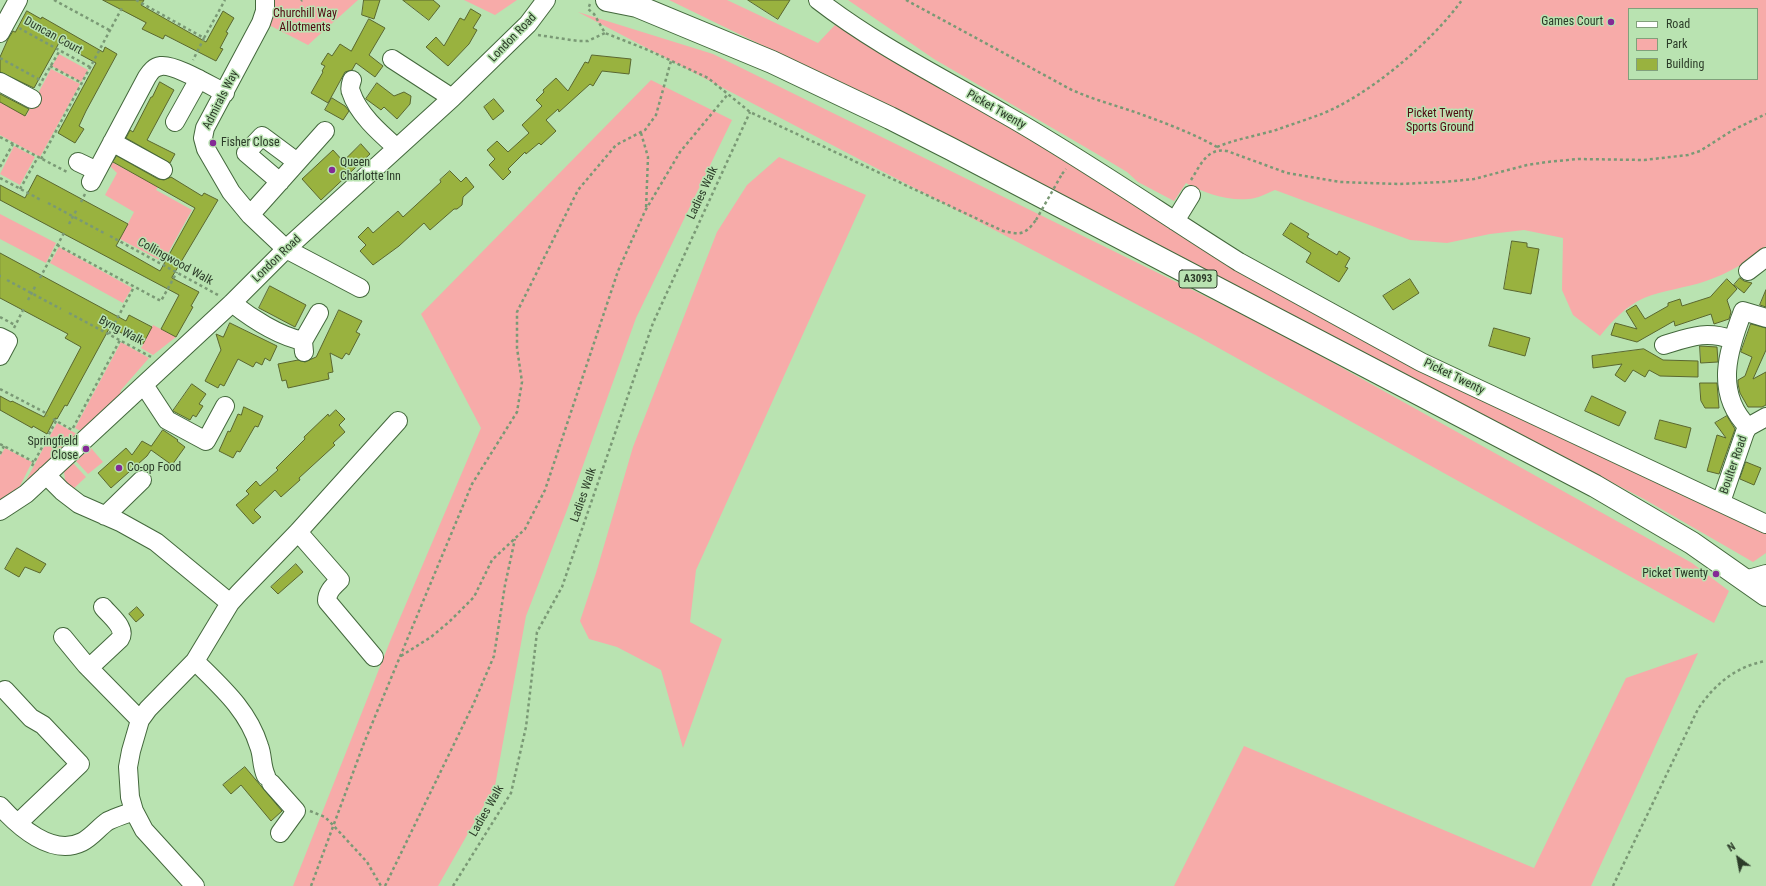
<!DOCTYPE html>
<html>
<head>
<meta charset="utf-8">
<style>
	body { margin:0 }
	#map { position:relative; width:1766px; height:886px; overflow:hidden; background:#b9e3b1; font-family:"Roboto Condensed",sans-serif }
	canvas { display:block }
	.legend { position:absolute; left:1628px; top:8px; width:130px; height:72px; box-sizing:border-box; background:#b9e3b1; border:1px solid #81a07b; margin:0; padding:5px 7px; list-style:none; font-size:12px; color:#2c3c29 }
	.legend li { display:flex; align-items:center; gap:8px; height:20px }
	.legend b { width:20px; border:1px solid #81a07b }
	.north { position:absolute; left:1718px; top:838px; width:40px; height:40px; -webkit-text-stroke:3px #b9e3b1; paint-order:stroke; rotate:328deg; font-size:11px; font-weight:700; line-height:16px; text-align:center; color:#2c3c29 }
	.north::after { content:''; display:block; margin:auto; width:14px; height:18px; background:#2c3c29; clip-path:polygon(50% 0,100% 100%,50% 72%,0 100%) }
</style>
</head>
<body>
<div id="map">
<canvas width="1766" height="886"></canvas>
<ul class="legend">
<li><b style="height:5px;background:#fff"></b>Road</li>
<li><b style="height:11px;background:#f7aba9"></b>Park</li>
<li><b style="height:11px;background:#99b23f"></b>Building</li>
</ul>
<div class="north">N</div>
</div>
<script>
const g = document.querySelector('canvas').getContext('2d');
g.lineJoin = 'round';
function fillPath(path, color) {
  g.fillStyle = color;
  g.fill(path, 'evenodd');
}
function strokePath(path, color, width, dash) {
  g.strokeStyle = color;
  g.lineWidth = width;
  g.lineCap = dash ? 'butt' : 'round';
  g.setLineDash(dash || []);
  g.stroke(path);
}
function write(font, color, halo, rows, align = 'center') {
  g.font = font + ' "Roboto Condensed",sans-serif';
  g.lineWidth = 3;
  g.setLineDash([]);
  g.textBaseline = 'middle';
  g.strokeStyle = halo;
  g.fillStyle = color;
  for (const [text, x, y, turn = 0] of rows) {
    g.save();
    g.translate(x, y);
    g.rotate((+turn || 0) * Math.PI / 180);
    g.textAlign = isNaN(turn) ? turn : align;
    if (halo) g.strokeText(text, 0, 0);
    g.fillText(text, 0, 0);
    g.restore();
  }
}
fillPath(new Path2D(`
	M272,0H358L308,45L267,24Z
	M464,0H517L495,15Z
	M669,0H727L818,43L835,25L1121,191L1239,267L1766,532V553L1753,562L1644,499L848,87Z
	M848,0H1766V246C1750,261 1727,274 1706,281C1686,288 1663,290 1644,298C1626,306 1612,321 1600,336L1573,315L1562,290L1563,238L1524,230L1490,234L1447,243L1410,240L1275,190C1267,193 1257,199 1248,199C1228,201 1203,193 1186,183L1174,201L1138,182L1127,172L1097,154L934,59ZM1629,9H1757V79H1629Z
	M578,12L713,54L1276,331L1692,563L1729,591L1714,623L1197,336Z
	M59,54L88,70L81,82L52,66Z
	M51,69L80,84L40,157L0,135V102L26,116Z
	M651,80L732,120L636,318L567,510L526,616L495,786L438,886H293L391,639L481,428L421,314Z
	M14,146L35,157L20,185L0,174Z
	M779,157L866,195L696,570L690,622L722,639L683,748L661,670L617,647L589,639L580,621L596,573L633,447L717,232L747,185Z
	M110,161L158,187L156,190L192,210L163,262L120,239L134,212L105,195L117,173L110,166Z
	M0,214L56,243L46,263L0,239Z
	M59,247L132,288L123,303L50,263Z
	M153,325L176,337L153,355L141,348Z
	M121,342L149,358L121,390L120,396L81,431L75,428Z
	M57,423L77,434L23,486Z
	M5,448L32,462L17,492L0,503V456Z
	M91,448L103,462L88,474L76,461Z
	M73,463L86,477L71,491L65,480L64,471Z
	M1698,653L1591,886H1174L1244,746L1534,868L1626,678Z`), '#f7aba9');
const building = new Path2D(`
	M103,0H144L141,5L206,42L223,11L234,18L226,32L228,33L220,48L223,49L216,61L165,35L163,39L142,29L146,23Z
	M364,0H380L374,19L362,15Z
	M403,0H433L440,6L429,20Z
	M748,0H790L778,19Z
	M471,9L481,15L473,28L477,30L469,44L448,66L426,47L436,37L444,46L460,18L464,20Z
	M27,11L41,19L42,17L103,52L105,47L117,54L86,111L79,126L84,129L75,143L58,133L96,63L59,43L34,88L0,72V57L8,39L13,31L15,32Z
	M369,19L385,28L369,55L383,66L375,77L356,63L352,70L345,72L328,103L311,93L323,72L322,71L325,66L321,64L328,53L332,56L340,44L351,51Z
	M592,55L631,59L629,74L602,71L593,86L590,84L559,112L558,109L546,120L556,131L541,145L539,143L526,154L525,152L508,169L511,172L503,180L489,165L495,159L487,150L497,141L508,152L529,133L522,125L542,106L536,100L544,92L543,90L556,78L568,91L585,62L588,63Z
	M160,82L174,90L147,140L175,154L170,163L126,138L130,130L133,132L151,97H152Z
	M377,83L394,96L404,92L411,96L410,104L397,119L384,107L381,110L366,99Z
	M0,94L29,109L25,116L0,102Z
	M332,98L345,106L349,111L343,120L325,110Z
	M494,99L504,111L493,120L484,107Z
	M361,144L370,154L321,200L302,179L333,150L343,161Z
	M117,156L158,179L164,180L171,177L202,196L204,193L218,200L172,277V278L199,292L191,306L193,307L176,337L161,329L179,295L0,200V185L25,198L37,175L128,224L116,246L160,271L195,208L113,162Z
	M450,171L461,182L466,177L474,187L463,197L462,205L457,209H454L430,230L424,223L399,246L373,265L360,251L366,245L358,237L368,227L373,233L398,211L403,217L441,182L440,180Z
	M1291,223L1309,234L1307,237L1337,255L1339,251L1350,258L1345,267L1348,268L1339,282L1306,262L1311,253L1283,235Z
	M1512,241L1527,243V247L1539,249L1531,294L1504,289Z
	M0,253L126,321L129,315L152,327L143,344L110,327L67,406L65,405L57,419L55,418L47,434L33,426L32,428L0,410V396L11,402L12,401L44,417L81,347L65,338L68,334L0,298Z
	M1740,278L1744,281L1752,283L1744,293L1734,285Z
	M1410,279L1419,293L1393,310L1383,296Z
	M1727,279L1737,289L1727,300L1731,312L1729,319L1714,324L1711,314L1675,326L1674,321L1637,342L1611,335L1615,323L1637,329L1626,311L1636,305L1645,319L1668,306V303L1680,299L1682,306L1710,297Z
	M270,286L306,305L295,327L259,308Z
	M1766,290V307L1760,305Z
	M339,310L362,321L356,332L360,334L349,355L346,353L342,359L330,353L333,372L328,373L329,379L288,388L286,380L282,381L278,364L298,360L305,362L316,357Z
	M230,323L277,346L270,361L265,358L262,365L256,362L253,367L238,359L224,386L220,384L218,388L205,381L221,350L216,334L223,337Z
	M1751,324L1766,328V350L1753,379L1766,372V405L1762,407H1748L1740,393L1738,384V380L1745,376L1752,357L1741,352Z
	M1494,328L1530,338L1525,356L1489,346Z
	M1700,346L1717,347L1718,362L1701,363Z
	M1644,349L1663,360L1698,361V377L1660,376L1649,370L1645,377L1633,370L1625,382L1615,375L1622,364L1593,368L1592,356Z
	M1700,383H1717L1719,408H1705L1701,401Z
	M192,384L206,394L199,404L203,406L196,417L193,415L190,420L173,411Z
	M1592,396L1626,412L1619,426L1585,411Z
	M244,407L263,416L258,427L255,426L240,452L237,451L233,458L219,451L228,431L230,432L238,414L241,415Z
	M336,410L345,419L339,425L345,432L333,443L335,445L299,478L300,480L281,497L275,490L254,510L261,517L253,524L236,505L249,494L246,491L256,481L260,486L278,470L276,468L305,439L304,437L328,414L329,416Z
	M1727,416L1735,429L1719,474L1707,471L1717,435L1726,438L1715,423Z
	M1660,420L1691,428L1686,448L1655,439Z
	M163,430L178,440L177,441L185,447L172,465L151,450L147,456L111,488L98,473L126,448L132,455L142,441L151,446Z
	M1746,462L1761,468L1754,485L1740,479Z
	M17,548L46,564L40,573L25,567L19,577L5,569Z
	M296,564L303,572L278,594L271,587Z
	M137,607L144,615L136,622L129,614Z
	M245,767L282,811L271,821L241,785L231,794L223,785Z`);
fillPath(building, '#99b23f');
strokePath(building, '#5a6730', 1);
const minor = new Path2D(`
	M265,0V11L261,23L205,128L203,138L206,149L231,192L250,215L286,249L360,288
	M818,0C876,45 943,78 1006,115C1085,160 1161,213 1239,262L1421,362L1766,524
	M0,33L18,0
	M392,59L452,98
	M352,80C351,83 349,89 351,92C358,114 380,133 397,148
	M0,82L32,99
	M175,122L199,79
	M112,142L163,170
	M78,162L97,171
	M91,182L147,77C151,71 154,67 161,66C175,64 211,86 225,93
	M280,182L246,153L262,136L297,162
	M250,215L325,131
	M1175,221L1191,195
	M1748,271L1766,257
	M232,303C251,318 279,336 303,341
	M1766,318L1743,311C1728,350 1714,393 1748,427L1766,417
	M0,337L8,341L0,356
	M1664,345C1690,337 1706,330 1733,340
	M304,352L303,341L319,313
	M144,385L167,420L206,441L225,406
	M46,475L62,491L79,504L120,522L156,542L230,603
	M1721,502L1745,432L1748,427
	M0,511L26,494L232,303L286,249L452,98L528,24L546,0
	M105,516L142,480
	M298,532L340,580C334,586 327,591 327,601L374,657
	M1745,580L1766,574
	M63,637L86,665L140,720
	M195,661C221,687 248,710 259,746C263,756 261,765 266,776
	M89,668L120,639C127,628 110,616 103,607
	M5,690L31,718L43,725L80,764L18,823
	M271,783L296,811L280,833
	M0,806C18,826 52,857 82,842C92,837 99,827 108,821C116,817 126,814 134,811
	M195,886L144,830L134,811L130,797L128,767L131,751L140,720L148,709L195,661L230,603L239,593L298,532L398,421`);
const major = new Path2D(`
	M607,0L637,6L772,62L890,118L951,149L1595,486L1692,543L1766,595`);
strokePath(minor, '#43683c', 20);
strokePath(major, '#43683c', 24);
strokePath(new Path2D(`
	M54,0L111,31
	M136,0L204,38L193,60
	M906,0L1070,89C1093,100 1119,106 1143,115C1168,124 1194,134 1217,147L1218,150
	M301,1L302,0
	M590,4L588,9L594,14L605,33L648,50L708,78L750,112L1003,231C1021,235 1025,235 1036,220
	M19,28L90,67
	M538,35L578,41H588L605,33
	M204,38L225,0
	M0,58L42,81
	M50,66L82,83
	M39,86L60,50
	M641,133L648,157L646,209
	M0,137L67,172
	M1217,147C1236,139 1256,136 1276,130C1290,125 1305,120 1319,115C1367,97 1432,42 1462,0
	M41,159L123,6
	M0,167L13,144
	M1062,174L1066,169
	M0,178L41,200
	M1191,180C1200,166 1207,147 1227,151L1287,173L1340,182L1398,184L1444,182L1474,179L1527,165L1547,162L1578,159L1644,160L1688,155L1700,151L1733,130L1766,114
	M20,189L38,157
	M81,202L85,194
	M48,203L104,233
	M69,224L77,209
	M110,236L218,295
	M57,245L161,301L177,272
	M0,276H1
	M40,278L65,231
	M7,280L61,309
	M28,300L36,285
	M69,313L153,358
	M0,317L15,325
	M14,328L24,308
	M109,334L134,287
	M0,389L44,412L47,416
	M53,419L72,430
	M73,428L120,340
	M0,444L34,462
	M0,454L4,446
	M32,466L56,421
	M401,656L431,637L449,622L474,597L492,560L525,529L545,490L618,271L645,211L680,152L728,94
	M310,811L325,817L333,825L367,862L381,886
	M311,886L364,743L472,484L517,412L522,382L517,348V312L578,190L616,145L645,130L656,115L671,61
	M385,886L473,705L494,656L505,585L515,539
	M453,886L511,793L526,727L537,632L562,587L653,323L750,112
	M1613,886L1698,709C1714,685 1736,666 1766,661`), '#7a9975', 2.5, [3, 3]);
strokePath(minor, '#fff', 18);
strokePath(major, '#fff', 22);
strokePath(new Path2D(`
	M1036,220L1062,174`), '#7a9975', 2.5, [3, 3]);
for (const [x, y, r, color] of [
	[1611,22,4,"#842a96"],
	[213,143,4,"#842a96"],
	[332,170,4,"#842a96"],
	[86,449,4,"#842a96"],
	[119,468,4,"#842a96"],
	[1716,574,4,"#842a96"]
]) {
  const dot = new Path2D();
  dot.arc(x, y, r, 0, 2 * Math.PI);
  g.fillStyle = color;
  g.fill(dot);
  strokePath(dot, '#b9e3b1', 1.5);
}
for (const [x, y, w] of [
	[1198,279,38]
]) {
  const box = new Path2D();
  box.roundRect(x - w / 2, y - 9, w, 18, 3);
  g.fillStyle = '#b9e3b1';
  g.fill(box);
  strokePath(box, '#2c3c29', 1);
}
write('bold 11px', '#2c3c29', null, [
	["A3093",1198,279]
]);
write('12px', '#520912', '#b9e3b1', [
	["Churchill Way",305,14],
	["Allotments",305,28],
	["Picket Twenty",1440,114],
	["Sports Ground",1440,128]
]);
write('12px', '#2c3c29', '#b9e3b1', [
	["Games Court",1603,22],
	["Fisher Close",221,143,"left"],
	["Queen",340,163,"left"],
	["Charlotte Inn",340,177,"left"],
	["Springfield",78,442],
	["Close",78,456],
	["Co-op Food",127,468,"left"],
	["Picket Twenty",1708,574]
], 'right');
write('12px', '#2c3c29', '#b9e3b1', [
	["Duncan Court",53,36,29],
	["London Road",513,38,-46],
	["Admirals Way",221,100,-63],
	["Picket Twenty",996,110,30],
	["Ladies Walk",703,193,-65],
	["London Road",277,259,-44],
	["Collingwood Walk",175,262,29],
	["Byng Walk",121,331,28],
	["Picket Twenty",1454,377,26],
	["Boulter Road",1734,465,-71],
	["Ladies Walk",584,495,-71],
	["Ladies Walk",487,811,-60]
]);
</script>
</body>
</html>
